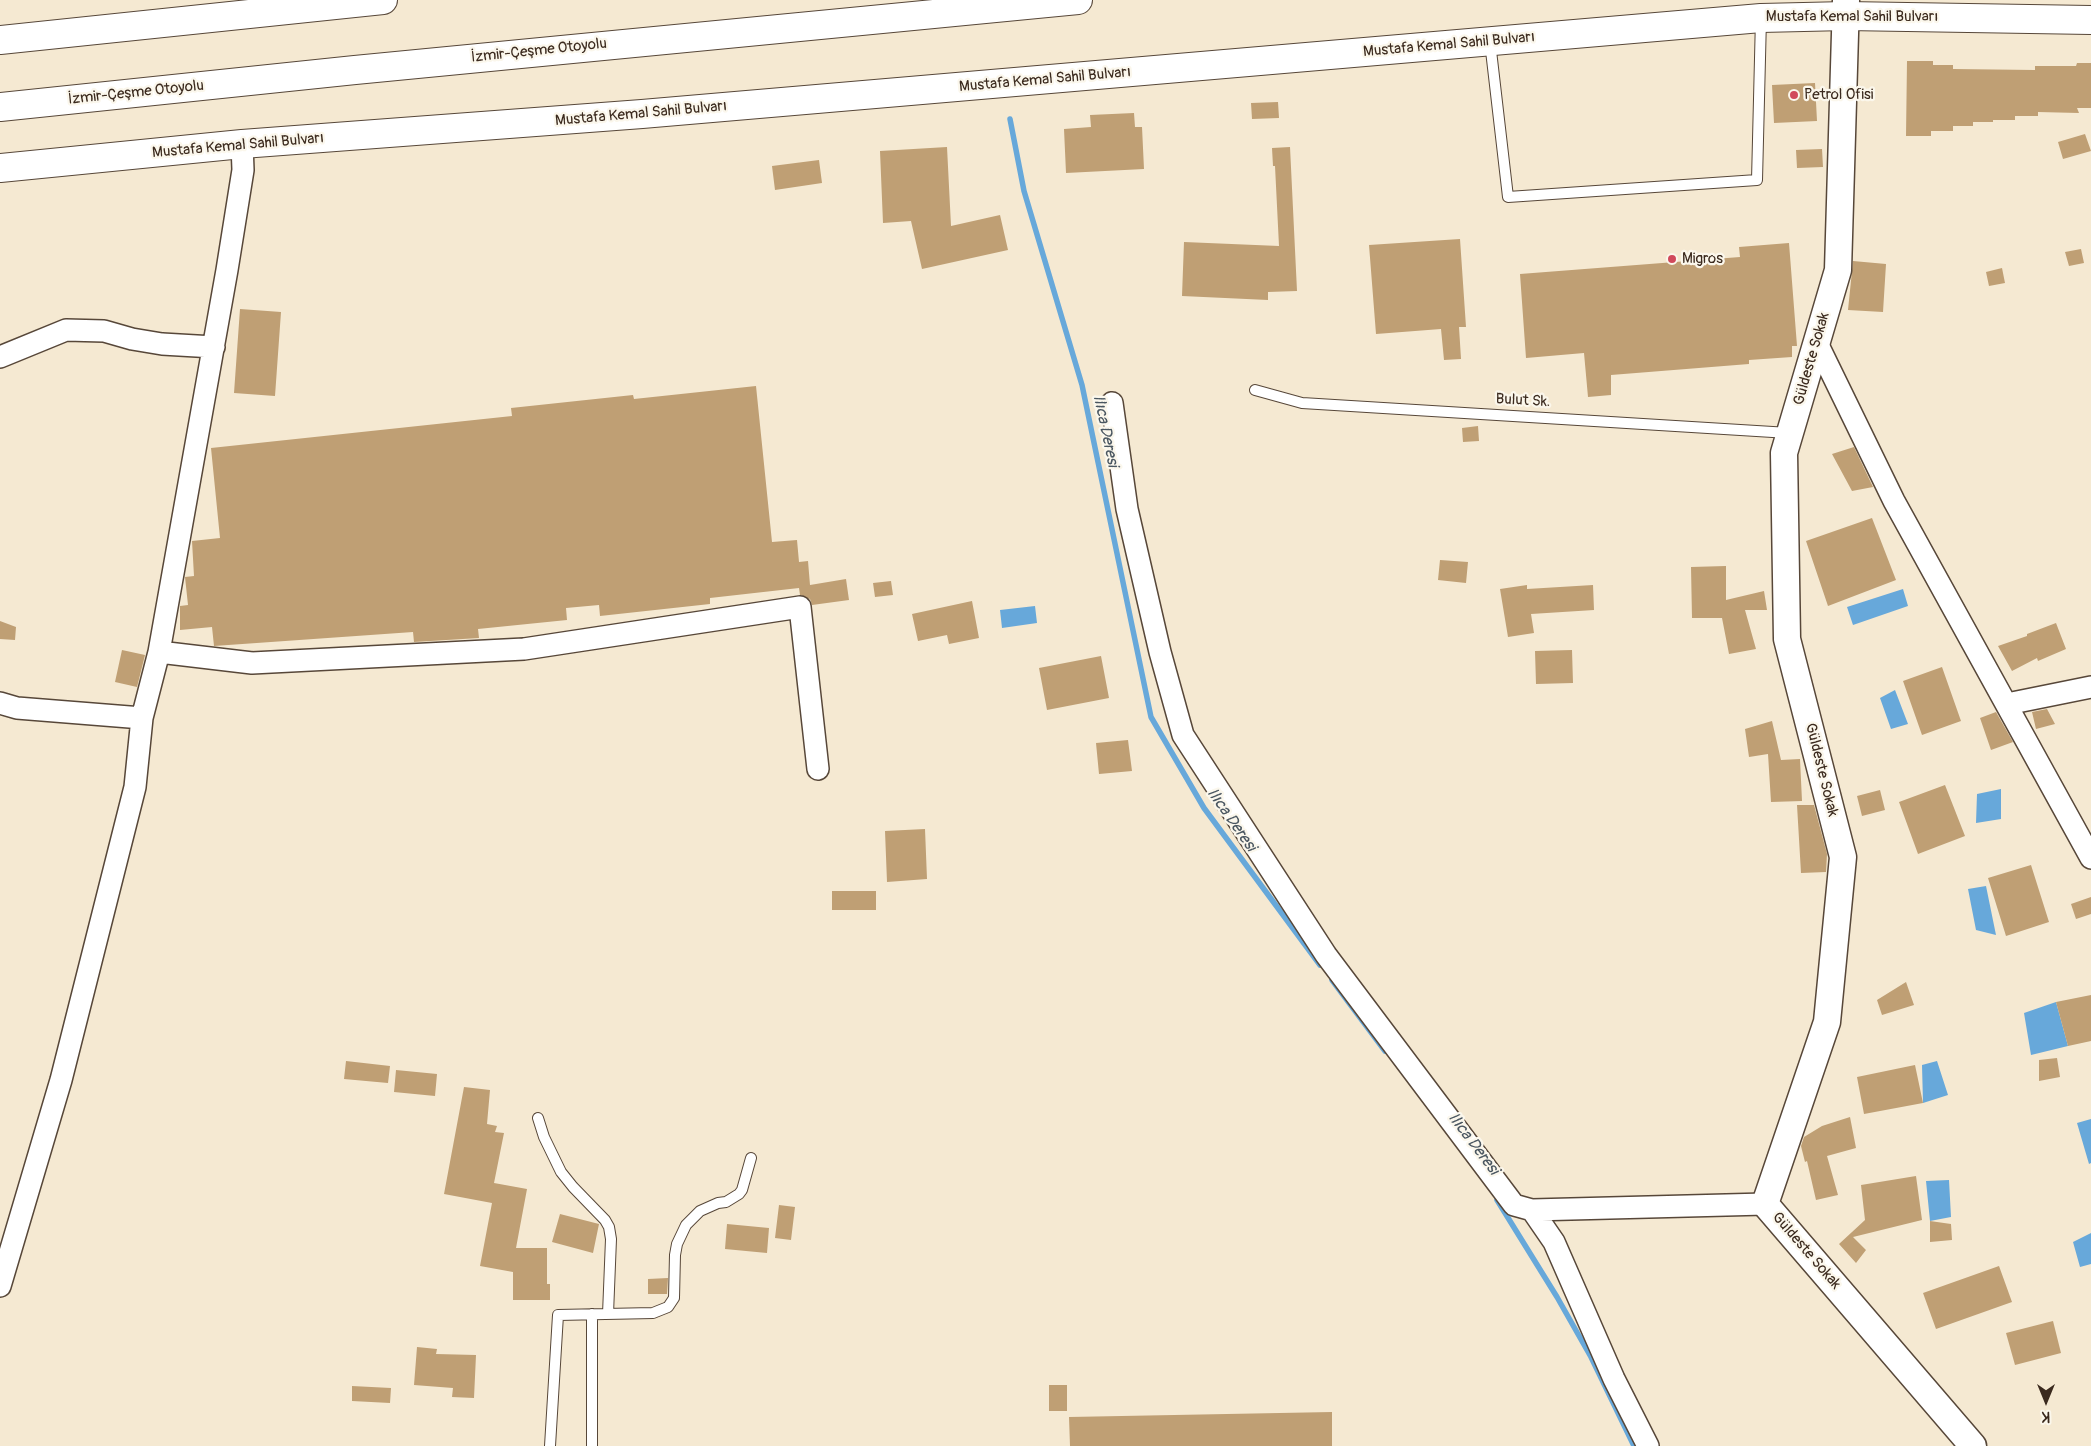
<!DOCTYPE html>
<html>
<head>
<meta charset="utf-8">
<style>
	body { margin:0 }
	#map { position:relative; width:2091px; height:1446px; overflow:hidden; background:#f5e9d2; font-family:Pangolin,sans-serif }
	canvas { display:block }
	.north { position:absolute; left:2021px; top:1376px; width:50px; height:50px; -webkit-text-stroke:4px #fbf7ec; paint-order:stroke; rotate:180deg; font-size:14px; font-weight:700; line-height:20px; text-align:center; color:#3b2a1e }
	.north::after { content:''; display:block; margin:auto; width:18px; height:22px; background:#3b2a1e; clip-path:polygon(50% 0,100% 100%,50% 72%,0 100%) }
</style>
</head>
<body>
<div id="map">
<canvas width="2091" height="1446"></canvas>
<div class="north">K</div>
</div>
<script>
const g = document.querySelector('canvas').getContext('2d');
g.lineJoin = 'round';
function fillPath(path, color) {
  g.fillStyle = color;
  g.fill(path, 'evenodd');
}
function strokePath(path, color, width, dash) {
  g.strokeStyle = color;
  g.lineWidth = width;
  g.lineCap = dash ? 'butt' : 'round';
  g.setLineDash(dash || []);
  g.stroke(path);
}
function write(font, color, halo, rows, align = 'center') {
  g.font = font + ' Pangolin,sans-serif';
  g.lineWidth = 4.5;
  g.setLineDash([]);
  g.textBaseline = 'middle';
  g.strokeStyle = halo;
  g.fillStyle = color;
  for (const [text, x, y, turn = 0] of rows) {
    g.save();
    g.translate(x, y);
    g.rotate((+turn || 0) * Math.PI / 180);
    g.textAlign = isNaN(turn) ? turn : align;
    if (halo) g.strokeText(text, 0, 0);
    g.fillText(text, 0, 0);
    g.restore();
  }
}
fillPath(new Path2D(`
	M1903,589L1908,606L1853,625L1847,607Z
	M1035,606L1037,623L1002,628L1000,610Z
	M1895,690L1908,724L1891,729L1880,698Z
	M2001,789V819L1976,823L1977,794Z
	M1986,886L1996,935L1976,930L1968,889Z
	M2056,1002L2068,1046L2031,1055L2024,1013Z
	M1937,1061L1948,1095L1923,1103L1922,1065Z
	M2091,1119V1163L2089,1164L2077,1123Z
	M1949,1180L1951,1217L1930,1221L1926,1181Z
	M2091,1233V1264L2080,1267L2073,1242Z`), '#67a8da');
strokePath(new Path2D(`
	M1010,119L1024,191L1082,385L1151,717L1204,808L1320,965
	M1332,980L1385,1051
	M1497,1200L1557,1297L1591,1357L1634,1446`), '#67a8da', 5.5);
fillPath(new Path2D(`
	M1907,61H1933V65H1953V69L2035,70V66H2076L2077,63H2091V108H2077L2079,113L2038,112V116H2015V120H1993V122H1973V126H1953V131H1931V136H1906Z
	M1815,83L1817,121L1774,123L1772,85Z
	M1278,102L1279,118L1252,119L1251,103Z
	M1134,113L1135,127H1142L1144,169L1066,173L1064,129L1091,127L1090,115Z
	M2085,134L2091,151L2063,159L2058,142Z
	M947,147L951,226L1000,215L1008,250L922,269L911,221L883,223L880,151Z
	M1290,147L1297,291L1268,292V300L1182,296L1184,242L1279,246L1275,166H1273L1272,148Z
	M1822,149L1823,167L1797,168L1796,150Z
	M819,160L822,183L775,190L772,166Z
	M1460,239L1466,327H1459L1461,359L1444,360L1441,329L1376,334L1369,245Z
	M1789,243L1797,346H1792V357L1749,360V364L1611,375V395L1588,397L1584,353L1526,358L1520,274L1740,257L1739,247Z
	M2081,249L2084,263L2069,266L2065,252Z
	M1853,261L1886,264L1883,312L1848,310Z
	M2002,268L2005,283L1989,286L1986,272Z
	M240,309L281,312L275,396L234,393Z
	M756,386L772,542L797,540L799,562L808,561L810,585L846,579L849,600L812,605L810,599L800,595L799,588L710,598V604L600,616L599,605L566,608L567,620L478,629L479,638L414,642L413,632L214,646L212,627L180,630V606L188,605L185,577L194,576L192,541L220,538L211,448L512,416L511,408L633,395L634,399Z
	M1478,426L1479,441L1463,442L1462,428Z
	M1854,447L1873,487L1852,491L1832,454Z
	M1872,518L1896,580L1828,606L1806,541Z
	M1440,560L1468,562L1466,583L1438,580Z
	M1726,566V600L1764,591L1767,610H1745L1756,649L1729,654L1722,618H1692L1691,567Z
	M891,581L893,595L875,597L873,583Z
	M1527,585V589L1593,585L1594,610L1531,614L1534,633L1508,637L1500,589Z
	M972,601L979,638L949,644L947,635L918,641L912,614Z
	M0,621L16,627L15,640L0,639Z
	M2056,623L2066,649L2038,661L2037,658L2012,671L1998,646L2027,636V634Z
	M122,650L145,655L137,687L115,682Z
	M1572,650L1573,683L1536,684L1535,651Z
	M1101,656L1109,698L1047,710L1039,668Z
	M1942,667L1961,721L1922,735L1903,681Z
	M2047,709L2055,724L2036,729L2032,712Z
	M1996,712L2013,742L1991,750L1980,718Z
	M1772,721L1781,760L1800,759L1802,801L1771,802L1768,754L1749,757L1745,729Z
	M1128,740L1132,771L1099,774L1096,743Z
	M1945,785L1965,836L1918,854L1899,802Z
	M1880,790L1885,810L1862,816L1857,796Z
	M1797,805H1814L1827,854L1826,872L1801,873Z
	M925,829L927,879L887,882L885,831Z
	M2031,865L2049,922L2006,936L1988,878Z
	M832,891H876V910H832Z
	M2091,897V914L2076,919L2071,904Z
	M1906,982L1914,1005L1882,1015L1877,1000Z
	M2091,995V1041L2068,1046L2056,1002Z
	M2057,1058L2060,1077L2039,1081V1060Z
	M346,1061L390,1066L388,1083L344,1079Z
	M1915,1065L1923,1103L1864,1114L1857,1077Z
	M396,1070L437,1074L435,1096L394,1092Z
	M464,1087L490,1090L487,1124L497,1126L495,1132L504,1133L494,1183L527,1189L516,1248H547V1284H550V1300H513V1272L480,1266L492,1203L444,1194Z
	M1850,1117L1856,1148L1827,1156L1838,1195L1816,1200L1807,1161L1805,1162L1801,1146L1804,1137L1822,1126Z
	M1916,1176L1922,1220L1853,1237L1866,1250L1856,1263L1839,1244L1865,1220L1861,1185Z
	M779,1205L795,1207L791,1240L775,1238Z
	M560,1214L599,1224L593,1253L552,1242Z
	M1930,1221L1951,1224L1952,1240L1930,1242Z
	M727,1224L769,1228L767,1253L725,1249Z
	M1999,1266L2012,1302L1936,1329L1923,1293Z
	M668,1278L667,1294H648V1279Z
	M2053,1321L2061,1353L2015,1365L2006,1333Z
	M417,1347L437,1349L436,1354L476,1355L474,1398L452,1397L453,1388L414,1385Z
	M1049,1385H1067V1411H1049Z
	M352,1386L391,1388L390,1403L352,1401Z
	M1332,1412V1446H1070L1069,1417Z`), '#bf9f74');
const service = new Path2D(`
	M1490,42L1508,197L1757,180L1761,18
	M1255,390L1302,403L1789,433
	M538,1118L544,1137L561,1172L573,1187L605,1220L609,1227L611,1239L608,1314
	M550,1446L558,1315L653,1313L668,1307L674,1298L675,1255L677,1244L686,1225L700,1211L718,1203L726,1202L739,1194L742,1190L751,1158
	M592,1446V1314`);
const minor = new Path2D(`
	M1817,343L1894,501L2091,858
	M0,357L66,330L104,331L132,339L162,344L214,347
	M1112,403L1127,509L1160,652L1183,735L1326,955L1514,1205L1532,1210L1554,1242L1614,1379L1648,1446
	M159,652L252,663L524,649L800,607L818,769
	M0,703L17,708L142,718
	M2007,704L2091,687
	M1532,1210L1765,1204
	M0,1286L61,1080L135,787L142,718L159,652L227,270L243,170L242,144`);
const tertiary = new Path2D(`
	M1846,0L1838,270L1784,453L1787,639L1843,857L1827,1022L1765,1204L1973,1446`);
const secondary = new Path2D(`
	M0,168L242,144L642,114L1761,18L1846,16L2091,20`);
const motorway = new Path2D(`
	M0,40L383,0
	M0,107L355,70L1078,0`);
strokePath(service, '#574739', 12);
strokePath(minor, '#574739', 24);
strokePath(tertiary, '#574739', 29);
strokePath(secondary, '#574739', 30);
strokePath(motorway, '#574739', 30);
strokePath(service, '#fff', 10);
strokePath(minor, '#fff', 21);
strokePath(tertiary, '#fff', 26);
strokePath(secondary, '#fff', 28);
strokePath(motorway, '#fff', 28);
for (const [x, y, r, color] of [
	[1794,95,5,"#d1495b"],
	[1672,259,5,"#d1495b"]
]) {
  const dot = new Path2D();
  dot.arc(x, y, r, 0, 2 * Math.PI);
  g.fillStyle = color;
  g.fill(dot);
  strokePath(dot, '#fbf7ec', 2);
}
write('15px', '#3b2a1e', '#fbf7ec', [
	["Mustafa Kemal Sahil Bulvarı",1852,17],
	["Mustafa Kemal Sahil Bulvarı",1449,45,-5],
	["İzmir-Çeşme Otoyolu",539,51,-6],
	["Mustafa Kemal Sahil Bulvarı",1045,80,-5],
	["İzmir-Çeşme Otoyolu",136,93,-6],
	["Mustafa Kemal Sahil Bulvarı",641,114,-5],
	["Mustafa Kemal Sahil Bulvarı",238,146,-5],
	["Güldeste Sokak",1812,359,-74],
	["Bulut Sk.",1523,401,3],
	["Güldeste Sokak",1821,770,76],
	["Güldeste Sokak",1806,1251,49]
]);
write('15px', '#3b2a1e', '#fbf7ec', [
	["Petrol Ofisi",1804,95],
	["Migros",1682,259]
], 'left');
write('italic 16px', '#4a5660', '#fbf7ec', [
	["Ilıca Deresi",1105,431,78],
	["Ilıca Deresi",1231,820,55],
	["Ilıca Deresi",1473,1144,53]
]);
</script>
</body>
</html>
